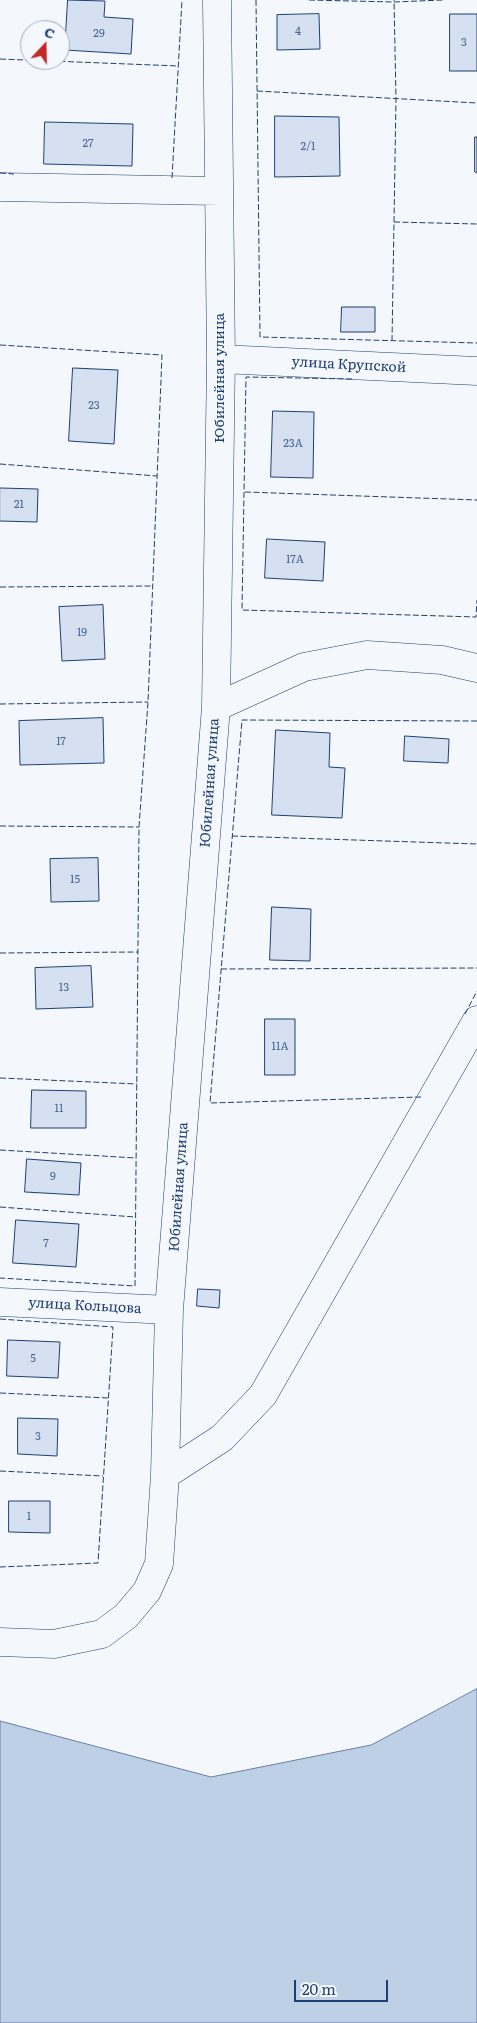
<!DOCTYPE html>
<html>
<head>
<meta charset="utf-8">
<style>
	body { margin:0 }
	#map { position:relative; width:477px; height:2023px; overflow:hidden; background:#f4f7fb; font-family:Literata,serif }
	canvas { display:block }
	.north { position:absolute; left:20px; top:20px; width:50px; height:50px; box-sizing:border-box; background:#f4f7fb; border:1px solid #9eadc5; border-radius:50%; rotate:21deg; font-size:14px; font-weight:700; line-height:20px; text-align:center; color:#1d3f73 }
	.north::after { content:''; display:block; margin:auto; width:18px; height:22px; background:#c62828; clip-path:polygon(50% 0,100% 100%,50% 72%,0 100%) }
	.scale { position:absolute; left:294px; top:1980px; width:94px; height:22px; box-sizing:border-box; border:2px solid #1d3f73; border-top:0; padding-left:6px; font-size:15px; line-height:18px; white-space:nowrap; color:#1d3f73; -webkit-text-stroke:4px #f4f7fb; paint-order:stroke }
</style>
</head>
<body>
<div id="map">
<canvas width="477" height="2023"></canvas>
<div class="north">С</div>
<div class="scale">20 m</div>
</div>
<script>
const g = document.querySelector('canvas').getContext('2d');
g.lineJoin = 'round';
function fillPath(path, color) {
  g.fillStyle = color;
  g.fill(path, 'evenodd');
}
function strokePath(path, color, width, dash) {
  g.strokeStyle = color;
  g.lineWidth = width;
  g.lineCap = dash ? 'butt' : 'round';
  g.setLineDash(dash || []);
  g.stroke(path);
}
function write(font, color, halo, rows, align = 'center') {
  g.font = font + ' Literata,serif';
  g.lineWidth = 4;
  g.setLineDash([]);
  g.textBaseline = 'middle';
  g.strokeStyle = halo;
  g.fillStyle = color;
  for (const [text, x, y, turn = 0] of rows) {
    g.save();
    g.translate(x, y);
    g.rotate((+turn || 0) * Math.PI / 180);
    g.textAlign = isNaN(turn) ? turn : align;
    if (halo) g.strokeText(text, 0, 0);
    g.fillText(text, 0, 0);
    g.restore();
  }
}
const water = new Path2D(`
	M477,1689V2023H0V1721L211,1777L371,1745Z`);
fillPath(water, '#bed0e5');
strokePath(water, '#687fa3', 1);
const building = new Path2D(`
	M68,0L105,1L104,17L133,19L131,54L65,50Z
	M319,14L320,49L277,50V15Z
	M450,14H477V71H450Z
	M275,116L339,117L340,176L275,177Z
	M45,122L133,124L132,166L44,164Z
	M475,137H477V173L475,172Z
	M342,307H375V332H341Z
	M73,368L118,370L114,444L69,441Z
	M273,411L314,412L313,478L271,477Z
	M0,488L38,489L37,522L0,521Z
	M267,539L325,542L323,581L265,578Z
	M103,605L105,659L62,661L59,607Z
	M103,718L104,763L20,765L19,721Z
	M276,730L330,733L329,767L345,768L342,818L272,815Z
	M405,736L449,739L448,763L404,761Z
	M98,858L99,901L51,902L50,859Z
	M272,907L311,909L310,961L270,960Z
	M91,966L93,1007L36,1009L35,968Z
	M265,1019H295V1075H265Z
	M32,1090L86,1091V1128H31Z
	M27,1159L81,1163L79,1195L25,1192Z
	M16,1220L79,1224L76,1267L13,1263Z
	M198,1289L220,1290L219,1308L197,1306Z
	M8,1340L60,1342L58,1378L7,1376Z
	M18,1418L58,1419L57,1456L18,1454Z
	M9,1501H50V1533L9,1532Z`);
fillPath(building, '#d5e0f0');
strokePath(building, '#1d3f73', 1);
const minor = new Path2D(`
	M0,187L219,191
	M221,359L477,371
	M216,707L304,667L367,655L442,660L477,668
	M0,1302L169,1310
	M165,1475L222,1438L263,1395L477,1020
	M0,1642L54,1644L102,1634L126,1616L147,1591L159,1564L165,1475L169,1310L216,707L221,359L217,0`);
strokePath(minor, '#1d3f73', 29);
strokePath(minor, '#f4f7fb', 28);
strokePath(new Path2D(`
	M256,0L260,337L477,343
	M309,0L394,2L443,0
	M0,59L179,66
	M257,91L477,103
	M0,173L14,174
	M172,178L182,0
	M394,222L396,98L394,0
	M392,341L394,222L477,224
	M0,345L162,355L148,702L139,827L135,1286L0,1278
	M352,379L246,377L242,610L476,617L477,600
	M0,464L157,476
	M245,492L477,500
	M0,587L152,586
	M0,704L148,702
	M0,826L139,827
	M232,836L477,844
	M0,953L138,952
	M221,969L477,968
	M465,1014L477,991
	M0,1078L137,1084
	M421,1097L210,1103L242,720L477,721
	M0,1150L136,1158
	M0,1207L135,1217
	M0,1319L113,1327L98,1563L0,1567
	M0,1393L108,1398
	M0,1471L103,1476`), '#1d3f73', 1, [6, 2.5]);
write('11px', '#4b6792', null, [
	["4",298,32],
	["29",99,34],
	["3",464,43],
	["27",88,144],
	["2/1",308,147],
	["23",94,406],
	["23А",293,444],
	["21",19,505],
	["17А",295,560],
	["19",82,633],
	["17",61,742],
	["15",75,880],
	["13",64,988],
	["11А",280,1047],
	["11",59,1109],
	["9",53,1177],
	["7",46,1244],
	["5",33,1359],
	["3",38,1437],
	["1",29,1517]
]);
write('14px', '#1d3f73', '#f4f7fb', [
	["улица Крупской",349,365,3],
	["Юбилейная улица",220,378,-90],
	["Юбилейная улица",210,783,-86],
	["Юбилейная улица",179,1187,-86],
	["улица Кольцова",85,1306,3]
]);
</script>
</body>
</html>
